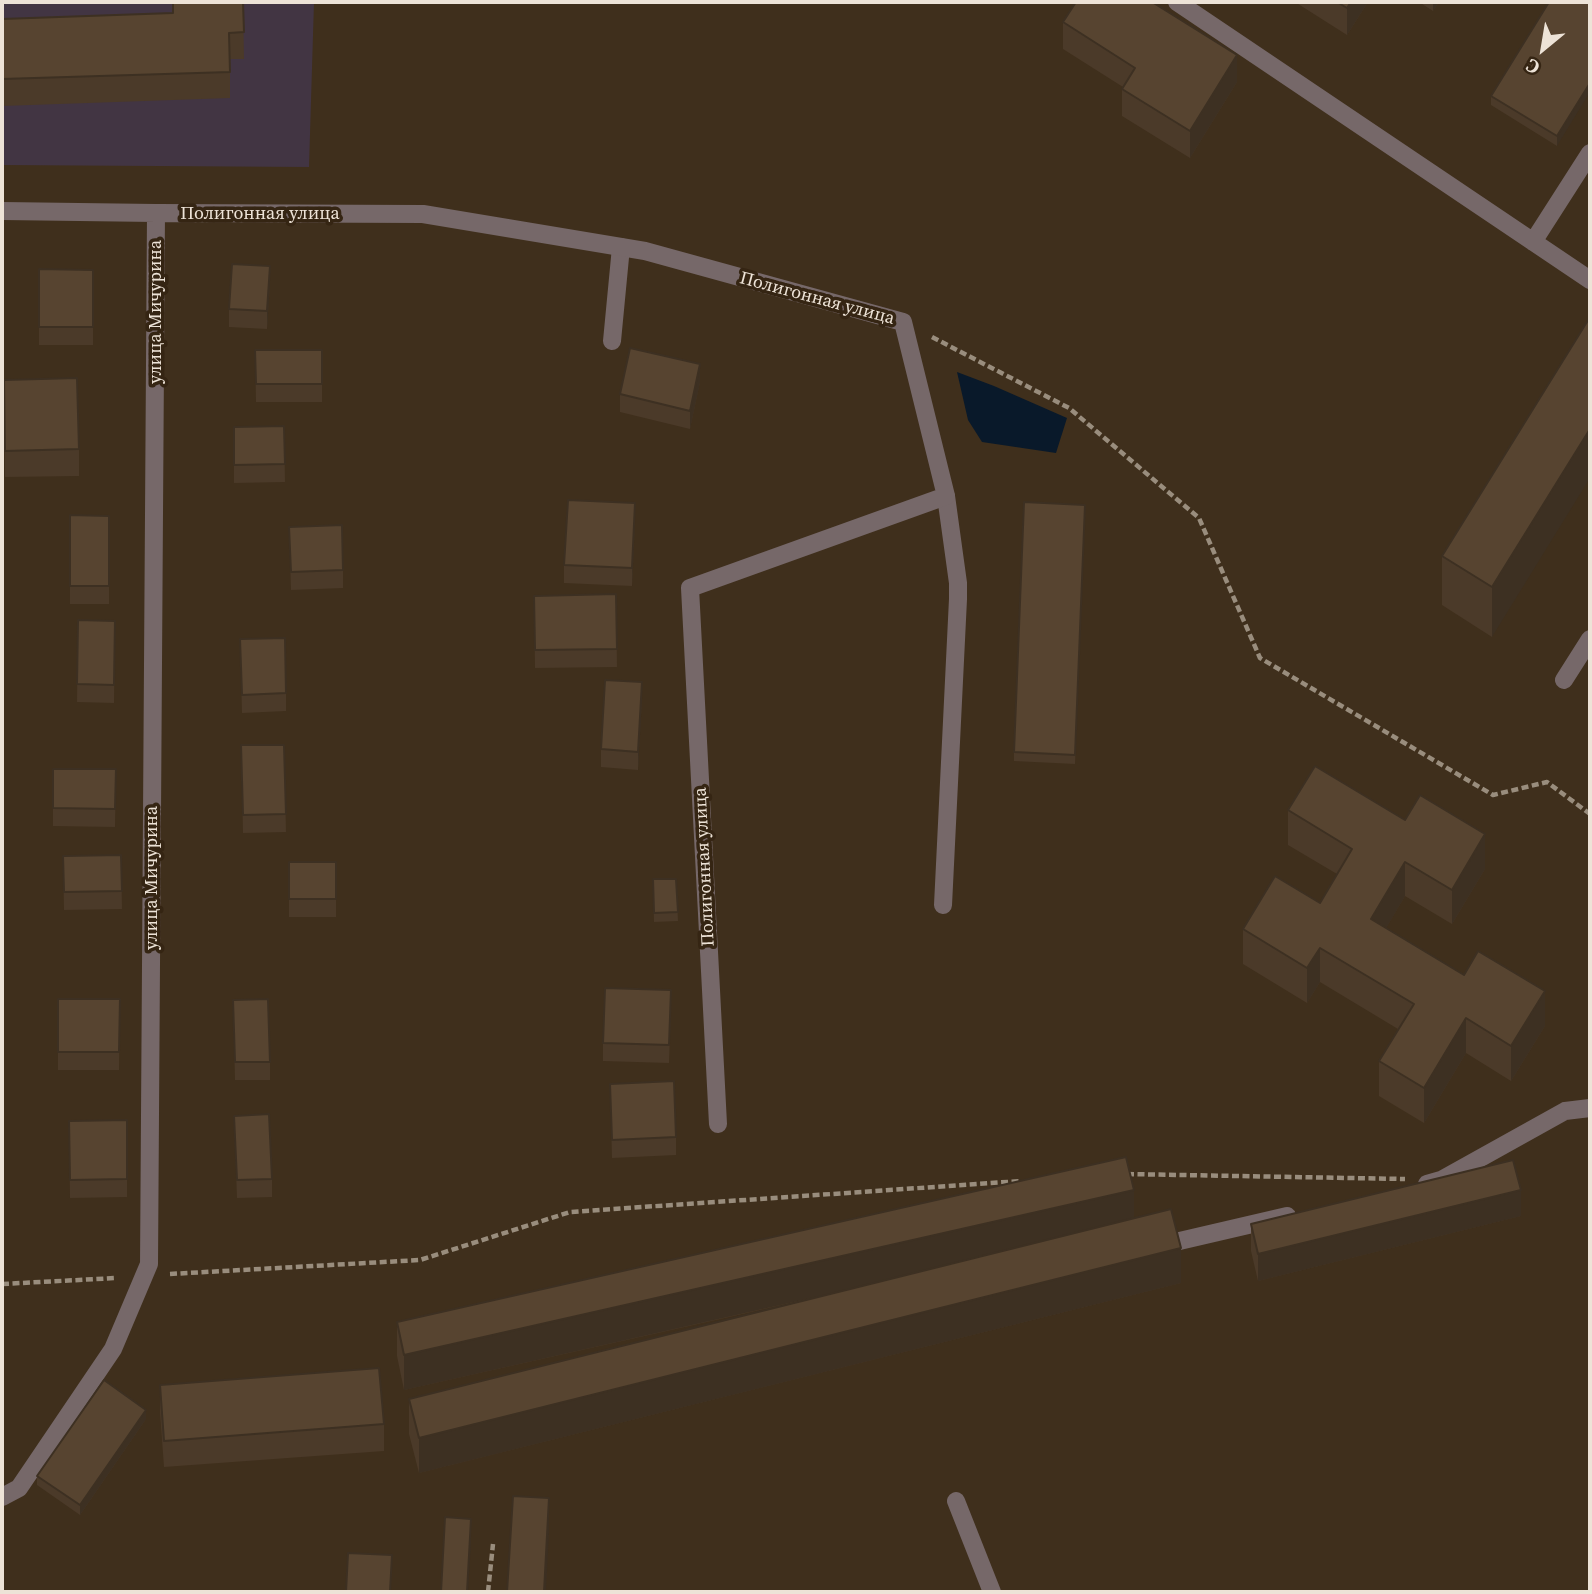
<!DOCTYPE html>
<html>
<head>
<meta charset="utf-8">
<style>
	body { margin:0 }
	#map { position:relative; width:1592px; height:1594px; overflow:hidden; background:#3f2f1c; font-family:"Source Serif 4",serif }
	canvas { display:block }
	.frame { position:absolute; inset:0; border:4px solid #ede3d7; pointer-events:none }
	.north { position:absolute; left:1508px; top:14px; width:70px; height:70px; -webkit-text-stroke:5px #352513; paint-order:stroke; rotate:210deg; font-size:19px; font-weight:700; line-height:28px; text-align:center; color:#ede3d7 }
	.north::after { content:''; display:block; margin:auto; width:24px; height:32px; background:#ede3d7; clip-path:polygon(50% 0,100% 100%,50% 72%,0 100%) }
</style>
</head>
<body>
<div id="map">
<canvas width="1592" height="1594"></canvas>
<div class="frame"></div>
<div class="north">С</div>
</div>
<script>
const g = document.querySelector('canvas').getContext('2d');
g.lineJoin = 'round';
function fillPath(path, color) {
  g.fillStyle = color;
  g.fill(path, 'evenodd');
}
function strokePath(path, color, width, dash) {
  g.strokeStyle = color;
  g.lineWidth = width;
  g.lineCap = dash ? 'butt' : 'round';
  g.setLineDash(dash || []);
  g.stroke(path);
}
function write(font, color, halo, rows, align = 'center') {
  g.font = font + ' "Source Serif 4",serif';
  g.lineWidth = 7;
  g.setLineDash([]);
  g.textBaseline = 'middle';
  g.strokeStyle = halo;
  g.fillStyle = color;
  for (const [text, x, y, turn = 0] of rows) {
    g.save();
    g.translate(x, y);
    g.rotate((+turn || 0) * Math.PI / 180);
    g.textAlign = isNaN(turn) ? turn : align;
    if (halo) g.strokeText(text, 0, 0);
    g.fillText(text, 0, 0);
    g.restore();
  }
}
fillPath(new Path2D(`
	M2,2H314L309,167L2,165Z`), '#423543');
fillPath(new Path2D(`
	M957,372L994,386L1067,418L1056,453L982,442L968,420Z`), '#09192a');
strokePath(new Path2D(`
	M932,337L1069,408L1199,518L1260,658L1493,795L1547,782L1590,814
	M1127,1174L1405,1179
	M170,1274L420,1260L570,1212L1021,1181
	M2,1284L116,1278
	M488,1592L493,1544`), '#998d7d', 4.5, [7, 3.5]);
strokePath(new Path2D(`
	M1177,2L1590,280
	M1533,242L1590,153
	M612,341L621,247
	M1564,680L1590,639
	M943,905L958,599V583L946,496
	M1427,1184L1441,1180L1565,1111L1590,1108
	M1158,1246L1287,1216
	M956,1501L992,1592`), '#766869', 18);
strokePath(new Path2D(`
	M2,211L156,213L423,214L645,251L903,322L946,496L690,588L718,1124
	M2,1497L19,1488L113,1349L149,1264L156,213`), '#766869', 18);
fillPath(new Path2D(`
	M172,2H243L244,59H230V98L2,106V19L172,13Z
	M1295,2H1368L1347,35Z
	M1419,2H1439L1433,11Z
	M1590,2L1557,146L1491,105V96Z
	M1063,22L1237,82L1190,158L1122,116V89L1123,87L1063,49Z
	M39,269L93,270V345H39Z
	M270,284L267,329L229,327V309Z
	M1590,317L1492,637L1442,605V556Z
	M322,350V402H256L255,351Z
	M4,380L79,449V476L5,477Z
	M700,382L690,429L620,412V394Z
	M284,426L285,482L234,483V427Z
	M1085,505L1075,764L1014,761V752Z
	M70,515L109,516V604H70Z
	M635,522L632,586L564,583V565Z
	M289,527L343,570V588L291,590Z
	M616,594L617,667L535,668L534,596Z
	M78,620L115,621L114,703L77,702Z
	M240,639L286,693V711L242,713Z
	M642,700L638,770L601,767V749Z
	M241,745H284L286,832L243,833Z
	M116,769L115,827L53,826V808Z
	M1288,810L1485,869L1452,924L1405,896L1386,928L1545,1026L1511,1081L1466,1053L1424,1123L1379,1096V1061L1398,1029L1320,982L1307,1003L1243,964V929L1320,903L1337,874L1288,845Z
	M121,855L122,909L64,910L63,856Z
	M289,862H336V917H289Z
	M653,879H676L678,921L654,922Z
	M58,999H120L119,1070H58Z
	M233,1000L270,1062V1080H235Z
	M671,1008L669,1063L603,1061V1043Z
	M610,1084L676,1137V1155L612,1158Z
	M234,1116L272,1179V1197L237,1198Z
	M127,1120V1197L70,1198L69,1121Z
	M1521,1216L1258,1281L1251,1251V1224Z
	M1134,1218L1181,1283L419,1473L409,1434V1399L840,1292L404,1390L397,1356V1322Z
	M160,1385L384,1424V1451L164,1467L160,1412Z
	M146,1419L80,1515L37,1485V1476Z`), '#4b3a29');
fillPath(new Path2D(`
	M1351,2H1368L1347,35V8Z
	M1433,2H1439L1433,11Z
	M1237,55V82L1190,158V131Z
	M1590,83V92L1557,146V136Z
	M270,266V284L267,329V311Z
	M700,364V382L690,429V411Z
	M1590,429V478L1492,637V587Z
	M635,503V522L632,586V568Z
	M642,682V700L638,770V752Z
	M1485,834V869L1452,924V890Z
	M1405,862V896L1371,954V919Z
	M1320,948V982L1307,1003V968Z
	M1545,991V1026L1511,1081V1046Z
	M1466,1018V1053L1424,1123V1088Z
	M1134,1190V1225L404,1390V1355Z
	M1521,1190V1216L1258,1281V1254Z
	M1181,1248V1283L419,1473V1438Z
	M146,1410V1419L80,1515V1505Z
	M549,1498V1533L546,1592H544Z
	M471,1519V1545L468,1592H467Z`), '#3d3022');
const building = new Path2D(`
	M173,2H243L244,32L229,33L230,72L2,79V19L173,13Z
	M1076,2H1152L1237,55L1190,131L1122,89L1135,68L1063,22Z
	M1337,2H1351L1347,8Z
	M1549,2H1590V83L1557,136L1491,96Z
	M232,264L270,266L267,311L229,309Z
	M39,269L93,270V327H39Z
	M1590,317V429L1492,587L1442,556Z
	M630,348L700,364L690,411L620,394Z
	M255,350H322V384H256Z
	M77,378L79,449L5,451L4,380Z
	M284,426L285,464L234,465V427Z
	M568,500L635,503L632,568L564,565Z
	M1024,502L1085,505L1075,755L1014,752Z
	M70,515L109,516V586H70Z
	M342,525L343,570L291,572L289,527Z
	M616,594L617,649L535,650L534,596Z
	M78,620L115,621L114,685L77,684Z
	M285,638L286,693L242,695L240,639Z
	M605,680L642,682L638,752L601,749Z
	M241,745H284L286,814L243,815Z
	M1315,766L1405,820L1420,795L1485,834L1452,890L1405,862L1371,919L1464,975L1478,951L1545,991L1511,1046L1466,1018L1424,1088L1379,1061L1414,1004L1320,948L1307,968L1243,929L1275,876L1320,903L1352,849L1288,810Z
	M53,769H116L115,809L53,808Z
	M121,855L122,891L64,892L63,856Z
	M289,862H336V899H289Z
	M653,879H676L678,912L654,913Z
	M605,988L671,990L669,1045L603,1043Z
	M58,999H120L119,1052H58Z
	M268,999L270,1062H235L233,1000Z
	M674,1081L676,1137L612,1140L610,1084Z
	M269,1114L272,1179L237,1180L234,1116Z
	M127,1120V1179L70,1180L69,1121Z
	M1126,1157L1134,1190L404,1355L397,1322Z
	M1513,1160L1521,1190L1258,1254L1251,1224Z
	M1171,1209L1181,1248L419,1438L409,1399Z
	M379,1368L384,1424L164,1441L160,1385Z
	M104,1380L146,1410L80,1505L37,1476Z
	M513,1496L549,1498L544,1592H507Z
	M445,1517L471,1519L467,1592H441Z
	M348,1553L392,1555L390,1592H346Z`);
fillPath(building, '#574430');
strokePath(building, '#3d3022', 2);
write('18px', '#ede3d7', '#352513', [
	["Полигонная улица",260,214],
	["Полигонная улица",817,299,15],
	["улица Мичурина",156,312,-90],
	["Полигонная улица",705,867,-93],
	["улица Мичурина",152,878,-90]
]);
</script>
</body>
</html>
